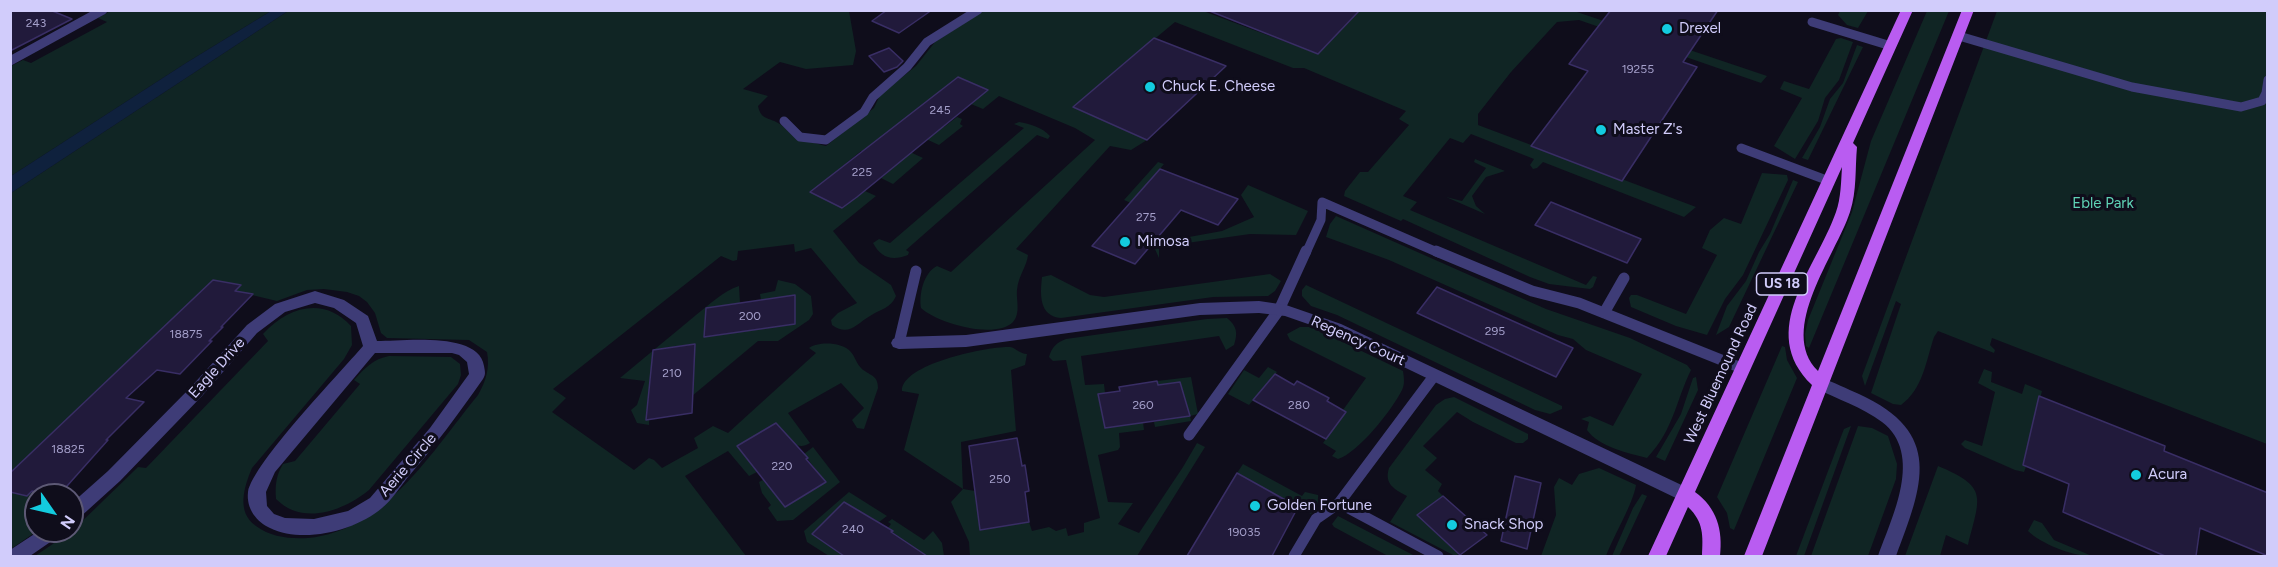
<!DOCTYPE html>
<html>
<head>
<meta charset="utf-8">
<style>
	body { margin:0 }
	#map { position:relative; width:2278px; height:567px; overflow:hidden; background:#0f0d1b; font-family:Figtree,sans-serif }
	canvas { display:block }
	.frame { position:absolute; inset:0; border:12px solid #d1ccfb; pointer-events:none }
	.north { position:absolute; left:24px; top:483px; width:60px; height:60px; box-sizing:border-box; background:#0f0d1b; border:2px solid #5d5975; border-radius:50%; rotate:124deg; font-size:16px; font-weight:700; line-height:24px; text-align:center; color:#d1ccfb }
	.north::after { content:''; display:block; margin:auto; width:21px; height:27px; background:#13cbdf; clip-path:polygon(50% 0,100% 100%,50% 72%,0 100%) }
</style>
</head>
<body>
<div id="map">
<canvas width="2278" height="567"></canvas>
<div class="frame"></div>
<div class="north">N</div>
</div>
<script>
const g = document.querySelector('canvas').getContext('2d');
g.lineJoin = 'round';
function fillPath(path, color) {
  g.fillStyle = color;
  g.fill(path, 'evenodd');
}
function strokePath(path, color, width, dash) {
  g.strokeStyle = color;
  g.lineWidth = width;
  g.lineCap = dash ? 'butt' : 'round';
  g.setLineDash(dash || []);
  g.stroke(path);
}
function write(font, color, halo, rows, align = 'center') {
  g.font = font + ' Figtree,sans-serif';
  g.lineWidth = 6;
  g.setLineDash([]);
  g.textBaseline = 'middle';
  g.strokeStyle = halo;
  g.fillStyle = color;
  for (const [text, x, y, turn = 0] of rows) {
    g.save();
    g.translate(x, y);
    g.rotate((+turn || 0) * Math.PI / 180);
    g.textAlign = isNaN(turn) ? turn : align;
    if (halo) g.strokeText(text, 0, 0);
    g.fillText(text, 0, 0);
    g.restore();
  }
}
fillPath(new Path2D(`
	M110,11H271L186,63L11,176V66L23,60L31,63L107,22L98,18Z
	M288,11H849L856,51L853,65L806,69L780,62L743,89L768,96L758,106C761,120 768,117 778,123C784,126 788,132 793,135C803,141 815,143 826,146L874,108L880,95L916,66L935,42L983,11H1203L1318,54L1360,11H1574L1767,76L1761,83L1579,20L1557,22L1511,72L1478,114V125L1696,207L1684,217L1543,162L1537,168L1533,169L1530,165L1534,159L1471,134L1463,143L1450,138L1403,196L1417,202L1410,210L1586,285L1593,276L1597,277L1593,287L1590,289L1549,284L1530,277L1403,219L1401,221L1344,196L1345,191L1360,172H1368L1409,125L1399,119L1406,111L1304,68H1293L1175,22L1073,107L1147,140L1131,150L1110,146L1016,249L1028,255C1027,266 1018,276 1017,290C1016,300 1021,313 1013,322C995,340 937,323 921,308C919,295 923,273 937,266L951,272L1095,140L1075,128L999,96L983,109L971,104L987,90L958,77L900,123L944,127L957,117L962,119L960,124L963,126L939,145L926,139L910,152L923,158L893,184L881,178L895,166L861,151L811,192L842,208L865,191L876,196L833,231L859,263L891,285L896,296C891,308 881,309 870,316C856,324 849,337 832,325L831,320L838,313L857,303L811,248L795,252L794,244L738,251L737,260L733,261L721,256L553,389L566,398L552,412L634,470L649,458L654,460L662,468L698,448L694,438L713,426L728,433L816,353L809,348C818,341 842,342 850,351C855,356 856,363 861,368C869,376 878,374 878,388L864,429L857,428L852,420L864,408L841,383L788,413L810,443C795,453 787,436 776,423L737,446L757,472L749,476L728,451L685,476L746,556H35L72,531L138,467L146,468L268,341L263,334C288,307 323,296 351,326L352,345L344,359L252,468C244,487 236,512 256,526C271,537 289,539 308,538C385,531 433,450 478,395C486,381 490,368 487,352L469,340L387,338L381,333L375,313L367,302L359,296L347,292L324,289L307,290L277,301L235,291L240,285L213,280L122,367L131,391L102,385L11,473V193Z
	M1840,11V10L1868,11L1858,28L1847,25L1838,15Z
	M1927,11H1949L1809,348L1806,346L1805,334L1808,320L1852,212L1871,141Z
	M1997,11H2267V444L1992,338L1990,345L1995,350L1994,353L1938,331L1934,337C1926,361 1923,389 1901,405L1893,404L1871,393L1901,304L1896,301L1865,386L1862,376Z
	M1841,38L1853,42L1839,80L1825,98L1818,121L1795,159L1774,146L1802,98L1780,89L1784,81L1809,89L1836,39Z
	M1857,45L1863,47L1808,160L1802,158L1820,127L1830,99L1843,83Z
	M1019,122C1030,124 1042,127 1050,136L1048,139L1037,135L906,250L909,252L908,255C892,261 881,258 873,243L879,239L890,243L1024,128L1014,124Z
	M1475,159L1505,171L1486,177L1472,196L1476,206L1485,214L1446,197L1462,201L1486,168L1474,162Z
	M1158,162L1164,164L1131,203L1124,200Z
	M1762,173L1787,175L1788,180L1743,275L1725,299L1707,335L1676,326L1631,307L1629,298L1631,295H1637L1686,314L1717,255L1702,248L1710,230L1724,218L1741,224Z
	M1793,180L1798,182L1729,327L1716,335L1727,306L1746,281L1759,252L1770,234Z
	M1248,185L1308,211L1296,235L1250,234L1159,247V258L1154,247L1156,243L1222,231L1254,217L1241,195Z
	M1336,216L1546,309L1630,338L1687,365L1691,370C1675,403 1674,429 1647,458C1628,453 1599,447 1587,430L1589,422L1581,419L1590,416L1613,426L1642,374L1586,350L1573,339L1558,335L1389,260L1326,237L1330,224Z
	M1270,274L1281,281L1275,291L1268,296L1213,297L1061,318C1039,316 1040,295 1042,277L1051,275L1090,295L1104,297Z
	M778,280L795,284L811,296L813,314L809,320L778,341H758L692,396L695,344L653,350L646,420H649V425L637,423L631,410L637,405L645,381L620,378C645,357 671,336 696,315C709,305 723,291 739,286L740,303L706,308L704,337L795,324V295L761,300L760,294L775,291Z
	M1306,285L1562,406V409L1550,414L1535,410L1337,315L1311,306L1302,296V290Z
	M1227,318C1237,326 1238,333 1234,345L1226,350L1219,336L1081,356L1085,385L1104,384L1105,393L1098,395L1105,428L1143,422L1144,430L1119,433L1120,447L1118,450L1098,455L1108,502L1133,503L1118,524L1139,533L1183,467L1197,443L1205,447L1137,556H970L969,542L951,502L963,489L904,450L919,394L902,391C901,364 988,346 1010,347C1016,348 1020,354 1027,354L1025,365L1011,370L1016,431L961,442L963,489L975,491L980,529L1029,522L1032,531L1049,527L1056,531L1066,528L1068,536L1084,532V523L1100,518L1066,360L1053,361L1049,357C1052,347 1056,343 1066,339L1207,319Z
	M1300,327H1311L1320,331L1403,371C1404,378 1405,384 1402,390C1392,410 1358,453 1338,459L1332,456L1336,451L1323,443L1346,412L1343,410L1366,378L1290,340L1287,334Z
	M1782,346L1785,347L1787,360L1797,378L1734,530L1730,528L1727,513L1717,497Z
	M389,356L451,357L460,364L461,375L458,384L369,490C343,511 303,526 276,499C275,486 276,475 283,464L295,461L360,384L354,380C365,368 373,359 389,356Z
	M1268,367L1277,372L1249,405L1228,394L1244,370L1259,378Z
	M1984,369L1992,372L1991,382L2022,394L2025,384L2042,391L2023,465L2026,467L2024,472L2015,470L1965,448L1961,444L1965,440L1982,446L1995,392L1978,383Z
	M1191,377L1198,414L1190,416L1191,421L1155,427L1154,422L1189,416L1180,382L1158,385L1157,381Z
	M1696,377L1698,390L1665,461L1656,457L1681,414L1693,378Z
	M1454,397L1528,434V439L1523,443H1516L1473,422L1457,412L1423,446L1437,458L1425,470L1442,484L1438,491L1443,496L1417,515L1459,554L1455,556L1390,522L1407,496C1394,489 1384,484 1389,468L1436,405L1445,399Z
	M1851,426L1804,556H1796L1842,434L1844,429Z
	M1858,426L1872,428L1888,436L1897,464L1896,479L1868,556H1811Z
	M813,447L840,482L793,520L777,521L768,508L771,505L762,493L759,482L763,480L785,507L825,482L804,454Z
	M1243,464L1302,496L1305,492L1318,495L1319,503L1311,514L1237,473Z
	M1938,466C1989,487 1980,497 1968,545L1946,535L1940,556H1905Z
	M1599,468L1636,485C1633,504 1614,535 1606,556H1541L1556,515L1554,487L1559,478L1572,485L1579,474Z
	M32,491L50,495H36L37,531L11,549V492L27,496Z
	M849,492L887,516L879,522L844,502L812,534L845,556H829L807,542L804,531Z
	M1642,494L1647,496L1619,556H1612L1633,508Z
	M1338,516L1415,556H1388L1334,527L1332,524Z
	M892,519L924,540L933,531L942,543L944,556H915L919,552L891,532L892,531L888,528L891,524L888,522Z
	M2034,520L2042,523L2054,540L2092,556C2075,557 2041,544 2028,531Z`), '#102524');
fillPath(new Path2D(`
	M271,11H288L11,193V176L186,63Z`), '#0f213d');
const building = new Path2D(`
	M10,10H50L72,19L10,51Z
	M887,10H932L899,33L872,21Z
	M1207,10H1360L1318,54Z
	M1611,10H1718L1683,62L1697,67L1622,181L1531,146L1588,71L1569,64Z
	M1154,38L1226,66L1147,140L1073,107Z
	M889,48L903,61L897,67L884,72L869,56Z
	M958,77L988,90L857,197L842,208L810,192Z
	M1160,169L1238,199L1218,225L1181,210L1135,264L1092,246Z
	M1551,202L1641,239L1627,263L1535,225Z
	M213,280L241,285L235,291L253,294L221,327H223L209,341H212L180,374L157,370L126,398L144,402L106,440H108L59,495L32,491L27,496L10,492V473Z
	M1437,287L1573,348L1556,377L1417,313Z
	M795,295V324L704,337L706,308Z
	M695,344L692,413L646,420L653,350Z
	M1275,374L1294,385L1297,381L1329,398L1327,401L1346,412L1326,439L1253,400Z
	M1157,381L1158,385L1180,382L1190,416L1105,428L1098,394L1120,391L1119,387Z
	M2039,396L2165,446L2164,451L2268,493V556L2200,528L2196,556H2165L2063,512L2069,484L2023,465Z
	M776,423L808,458L806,459L826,482L785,507L737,446Z
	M1017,438L1022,466L1025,465L1029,491L1025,492L1029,522L980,530L969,446Z
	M1237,473L1298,507L1272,556H1187Z
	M1515,476L1541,483L1527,549L1501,541Z
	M1443,496L1487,535L1460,555L1417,515Z
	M844,502L893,531L891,532L927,556H844L812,534Z`);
fillPath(building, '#211a3b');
strokePath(building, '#392e65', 1.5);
strokePath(new Path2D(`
	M1812,22L1891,46
	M1959,36L2132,87L2241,107L2262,101L2266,93L2268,80
	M10,61L103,10
	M784,121L800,137L826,140L864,112L873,97L907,67L927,42L978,10
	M1741,148L1829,181
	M1306,253L1321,220L1322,202L1439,253`), '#3e3c77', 9);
strokePath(new Path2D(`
	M1436,251L1532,291L1579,303L1744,369
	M1604,313L1624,278
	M899,343L916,271
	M1434,376L1339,503L1438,556
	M1189,435L1279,310L1306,251
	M1294,556L1316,519L1339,503`), '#3e3c77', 11);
fillPath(new Path2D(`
	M315,291L344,300L368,316L377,341C403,341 479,331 484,366C485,372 486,374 483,379C459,413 435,446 408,477C400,487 392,500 382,508C355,531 303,544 270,528C257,522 246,509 248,492C253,463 340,373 363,346L356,323L334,308L315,303L285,312L257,333L202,396L120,481L78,519L72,521V503L108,471L190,388L247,325L275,304ZM375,353H452L459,355L467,362L469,374L430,428L370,498L348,511L314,519L285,518L274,514L267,506L266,492L275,472Z
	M1259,301L1286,305L1341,324L1690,489L1693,494L1690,499L1684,501L1678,499L1331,332L1285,316L1259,313L1200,315L966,347L899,349L893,347L891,343L893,339L899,337L966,335L1200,303Z
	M1821,378C1834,382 1847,389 1859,394C1944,433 1923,485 1896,556H1878C1892,517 1924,454 1882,422C1862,407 1837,399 1815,388L1813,384L1815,380Z
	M39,531H62L59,536L30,556H10V550Z`), '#3e3c77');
fillPath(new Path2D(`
	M1901,10H1913L1853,143L1857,147C1855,168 1857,191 1850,212C1836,255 1777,330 1818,371L1962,10H1974L1762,556H1744L1812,385C1756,331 1816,269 1836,212C1841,198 1841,182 1842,167L1695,492C1717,508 1723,530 1720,556H1702C1703,536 1704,522 1688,507L1666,556H1648Z`), '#b95cf1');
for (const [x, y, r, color] of [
	[1667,29,6,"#13cbdf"],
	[1150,87,6,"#13cbdf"],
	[1601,130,6,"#13cbdf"],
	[1125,242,6,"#13cbdf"],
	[2136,475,6,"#13cbdf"],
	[1255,506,6,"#13cbdf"],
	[1452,525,6,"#13cbdf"]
]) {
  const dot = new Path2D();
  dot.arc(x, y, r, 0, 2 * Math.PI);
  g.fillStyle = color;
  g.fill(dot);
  strokePath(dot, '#0f0d1b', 2);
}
write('12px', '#a5a0cb', null, [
	["243",36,23],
	["19255",1638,69],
	["245",940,110],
	["225",862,172],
	["275",1146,217],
	["200",750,316],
	["295",1495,331],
	["18875",186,334],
	["210",672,373],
	["260",1143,405],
	["280",1299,405],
	["18825",68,449],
	["220",782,466],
	["250",1000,479],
	["240",853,529],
	["19035",1244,532]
]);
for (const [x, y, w] of [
	[1782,284,51]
]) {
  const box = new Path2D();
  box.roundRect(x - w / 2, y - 11, w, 22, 4.5);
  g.fillStyle = '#0f0d1b';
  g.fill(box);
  strokePath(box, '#d1ccfb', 1.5);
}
write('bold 14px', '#d1ccfb', null, [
	["US 18",1782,284]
]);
write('15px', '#d1ccfb', '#0f0d1b', [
	["Drexel",1679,29],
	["Chuck E. Cheese",1162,87],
	["Master Z's",1613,130],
	["Mimosa",1137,242],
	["Acura",2148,475],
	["Golden Fortune",1267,506],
	["Snack Shop",1464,525]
], 'left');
write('15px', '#5fd3b6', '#0f0d1b', [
	["Eble Park",2103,204]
]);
write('15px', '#d1ccfb', '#0f0d1b', [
	["Regency Court",1358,341,24],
	["Eagle Drive",217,368,-48],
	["West Bluemound Road",1721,374,-65],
	["Aerie Circle",408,465,-49]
]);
</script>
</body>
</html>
